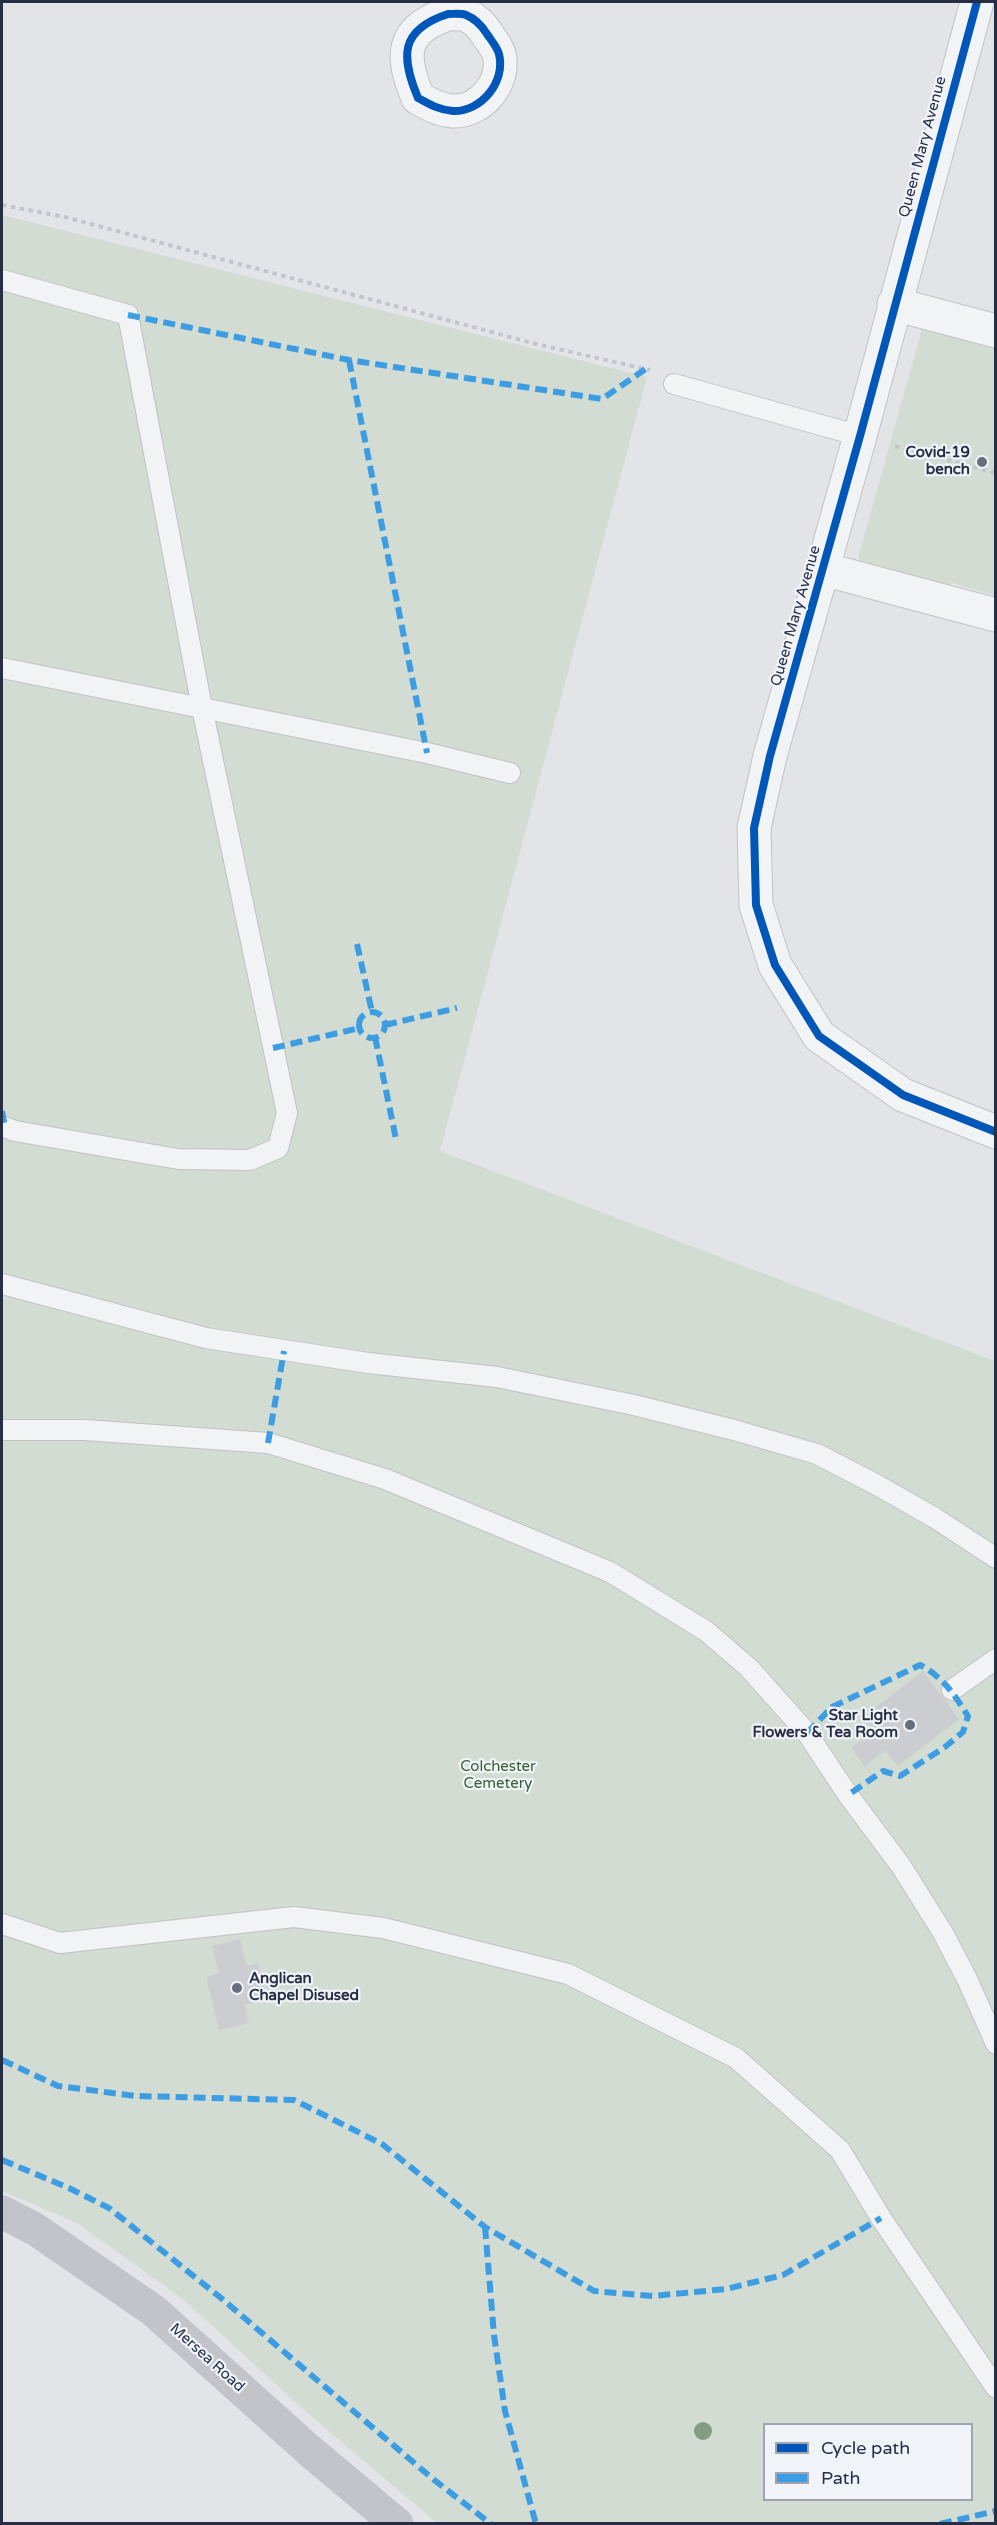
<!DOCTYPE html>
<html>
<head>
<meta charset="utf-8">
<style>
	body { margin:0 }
	#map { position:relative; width:997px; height:2525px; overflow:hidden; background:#e3e4e8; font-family:"Varela Round",sans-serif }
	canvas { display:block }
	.frame { position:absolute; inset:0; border:3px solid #272e44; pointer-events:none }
	.legend { position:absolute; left:763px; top:2423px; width:210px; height:78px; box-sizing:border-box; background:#f0f3f8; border:2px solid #a0a4b0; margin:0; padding:8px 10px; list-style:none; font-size:18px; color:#272e44 }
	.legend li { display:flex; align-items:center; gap:12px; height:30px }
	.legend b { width:30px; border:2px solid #a0a4b0 }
</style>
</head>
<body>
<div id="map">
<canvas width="997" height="2525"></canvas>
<div class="frame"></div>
<ul class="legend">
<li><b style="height:8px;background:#0057b8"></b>Cycle path</li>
<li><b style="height:8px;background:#3d9de3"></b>Path</li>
</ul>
</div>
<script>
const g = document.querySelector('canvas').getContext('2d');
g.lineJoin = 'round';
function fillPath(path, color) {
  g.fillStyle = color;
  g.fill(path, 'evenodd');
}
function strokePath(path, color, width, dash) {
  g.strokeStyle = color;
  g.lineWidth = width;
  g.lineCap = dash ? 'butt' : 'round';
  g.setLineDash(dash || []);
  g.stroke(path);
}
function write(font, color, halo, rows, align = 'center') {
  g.font = font + ' "Varela Round",sans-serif';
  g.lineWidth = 4.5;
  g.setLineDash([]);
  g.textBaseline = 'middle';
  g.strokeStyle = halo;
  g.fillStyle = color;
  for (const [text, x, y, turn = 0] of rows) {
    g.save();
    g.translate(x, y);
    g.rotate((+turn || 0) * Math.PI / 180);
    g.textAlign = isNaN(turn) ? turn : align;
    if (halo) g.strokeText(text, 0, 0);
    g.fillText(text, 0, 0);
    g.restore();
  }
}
fillPath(new Path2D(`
	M2,215L647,377L440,1151L995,1361V2523H437L304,2410L184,2300L77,2223L2,2191ZM764,2424H972V2500H764Z
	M924,322L995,339V596L952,583L945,589L861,571L858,558Z`), '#d2dcd3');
fillPath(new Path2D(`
	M923,1671L959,1719L898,1766L885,1750L865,1767L851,1748L874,1731L863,1717Z
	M240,1939L247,1966L258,1963L267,1999L244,2005L249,2023L219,2030L206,1977L219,1973L212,1946Z`), '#cbcdd1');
const service = new Path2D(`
	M2,280L128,315L202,708L287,1113L278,1148L250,1160L178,1159L15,1131L2,1126
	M674,384L860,436
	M2,668L427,753L510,773
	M2,1284L206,1338L368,1363L497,1377L634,1405L734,1430L817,1454L877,1485L935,1518L996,1558
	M2,1430H85L268,1443L385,1479L610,1572L706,1631L749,1668L807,1733L848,1795L901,1866L943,1933L967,1979L996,2044
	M952,1690L996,1659
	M2,1924L60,1943L294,1917L383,1928L568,1974L736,2058L840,2150L881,2218L996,2388`);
const minor = new Path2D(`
	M977,2L860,436L770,756L754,828L756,905L775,965L819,1036L903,1095L996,1132
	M448,14C454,14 461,13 466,15C476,19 482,26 487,34C491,40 497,47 499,54C506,82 481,112 453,111C439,110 429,104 418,98C401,57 399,30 448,14Z
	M894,304L996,331
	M823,569L996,615`);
strokePath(service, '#c1c2c6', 22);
strokePath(minor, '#c1c2c6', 35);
strokePath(new Path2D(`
	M2,205L65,217L536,344L650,370
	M895,446L996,473`), '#c4c5cb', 4, [4.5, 4.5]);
strokePath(service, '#f2f3f5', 20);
strokePath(minor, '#f2f3f5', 33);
strokePath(new Path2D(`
	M2,2212L35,2229L154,2311L311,2452L397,2524`), '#c3c4ca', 33);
strokePath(new Path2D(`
	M128,315L349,360L602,399L647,368
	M349,360L427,753
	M357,944L372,1012
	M359 1025a13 13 0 1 1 26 0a13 13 0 1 1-26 0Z
	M385,1025L457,1008
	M375,1037L396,1139
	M273,1048L360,1028
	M2,1111L5,1127
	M268,1443L284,1351
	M807,1733L832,1707L920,1665C943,1677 954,1694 968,1716L963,1732L945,1747L900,1776L883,1771L848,1795
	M2,2060L58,2086L136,2096L294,2100L382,2144L485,2227L594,2291L653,2296L726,2289L783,2275L881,2218
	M2,2160L69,2188L109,2208L221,2298L433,2479L491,2524
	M485,2227L494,2335L505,2411L536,2524
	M940,2524L996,2511`), '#3d9de3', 6, [12, 6]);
strokePath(new Path2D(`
	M977,2L860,436L770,756L754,828L756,905L775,965L819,1036L903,1095L996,1132
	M448,14C454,14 461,13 466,15C476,19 482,26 487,34C491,40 497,47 499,54C506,82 481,112 453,111C439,110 429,104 418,98C401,57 399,30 448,14Z`), '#0057b8', 8);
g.fillStyle = '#849c84';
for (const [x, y] of [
	[703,2431]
]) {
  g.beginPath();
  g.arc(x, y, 9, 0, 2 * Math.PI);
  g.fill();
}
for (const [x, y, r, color] of [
	[982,462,6,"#696e7d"],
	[910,1725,6,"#696e7d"],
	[237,1988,6,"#696e7d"]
]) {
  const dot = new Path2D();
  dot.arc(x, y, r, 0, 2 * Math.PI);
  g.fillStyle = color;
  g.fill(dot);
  strokePath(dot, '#f0f3f8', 2);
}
write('15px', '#272e44', '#f0f3f8', [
	["Queen Mary Avenue",923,147,-75],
	["Queen Mary Avenue",796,616,-74],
	["Mersea Road",207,2358,42]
]);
write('bold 15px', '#272e44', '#f0f3f8', [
	["Covid-19",970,453],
	["bench",970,470],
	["Star Light",898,1716],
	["Flowers & Tea Room",898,1733],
	["Anglican",249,1979,"left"],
	["Chapel Disused",249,1996,"left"]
], 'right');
write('15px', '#376133', '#f0f3f8', [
	["Colchester",498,1767],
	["Cemetery",498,1784]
]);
</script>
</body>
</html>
